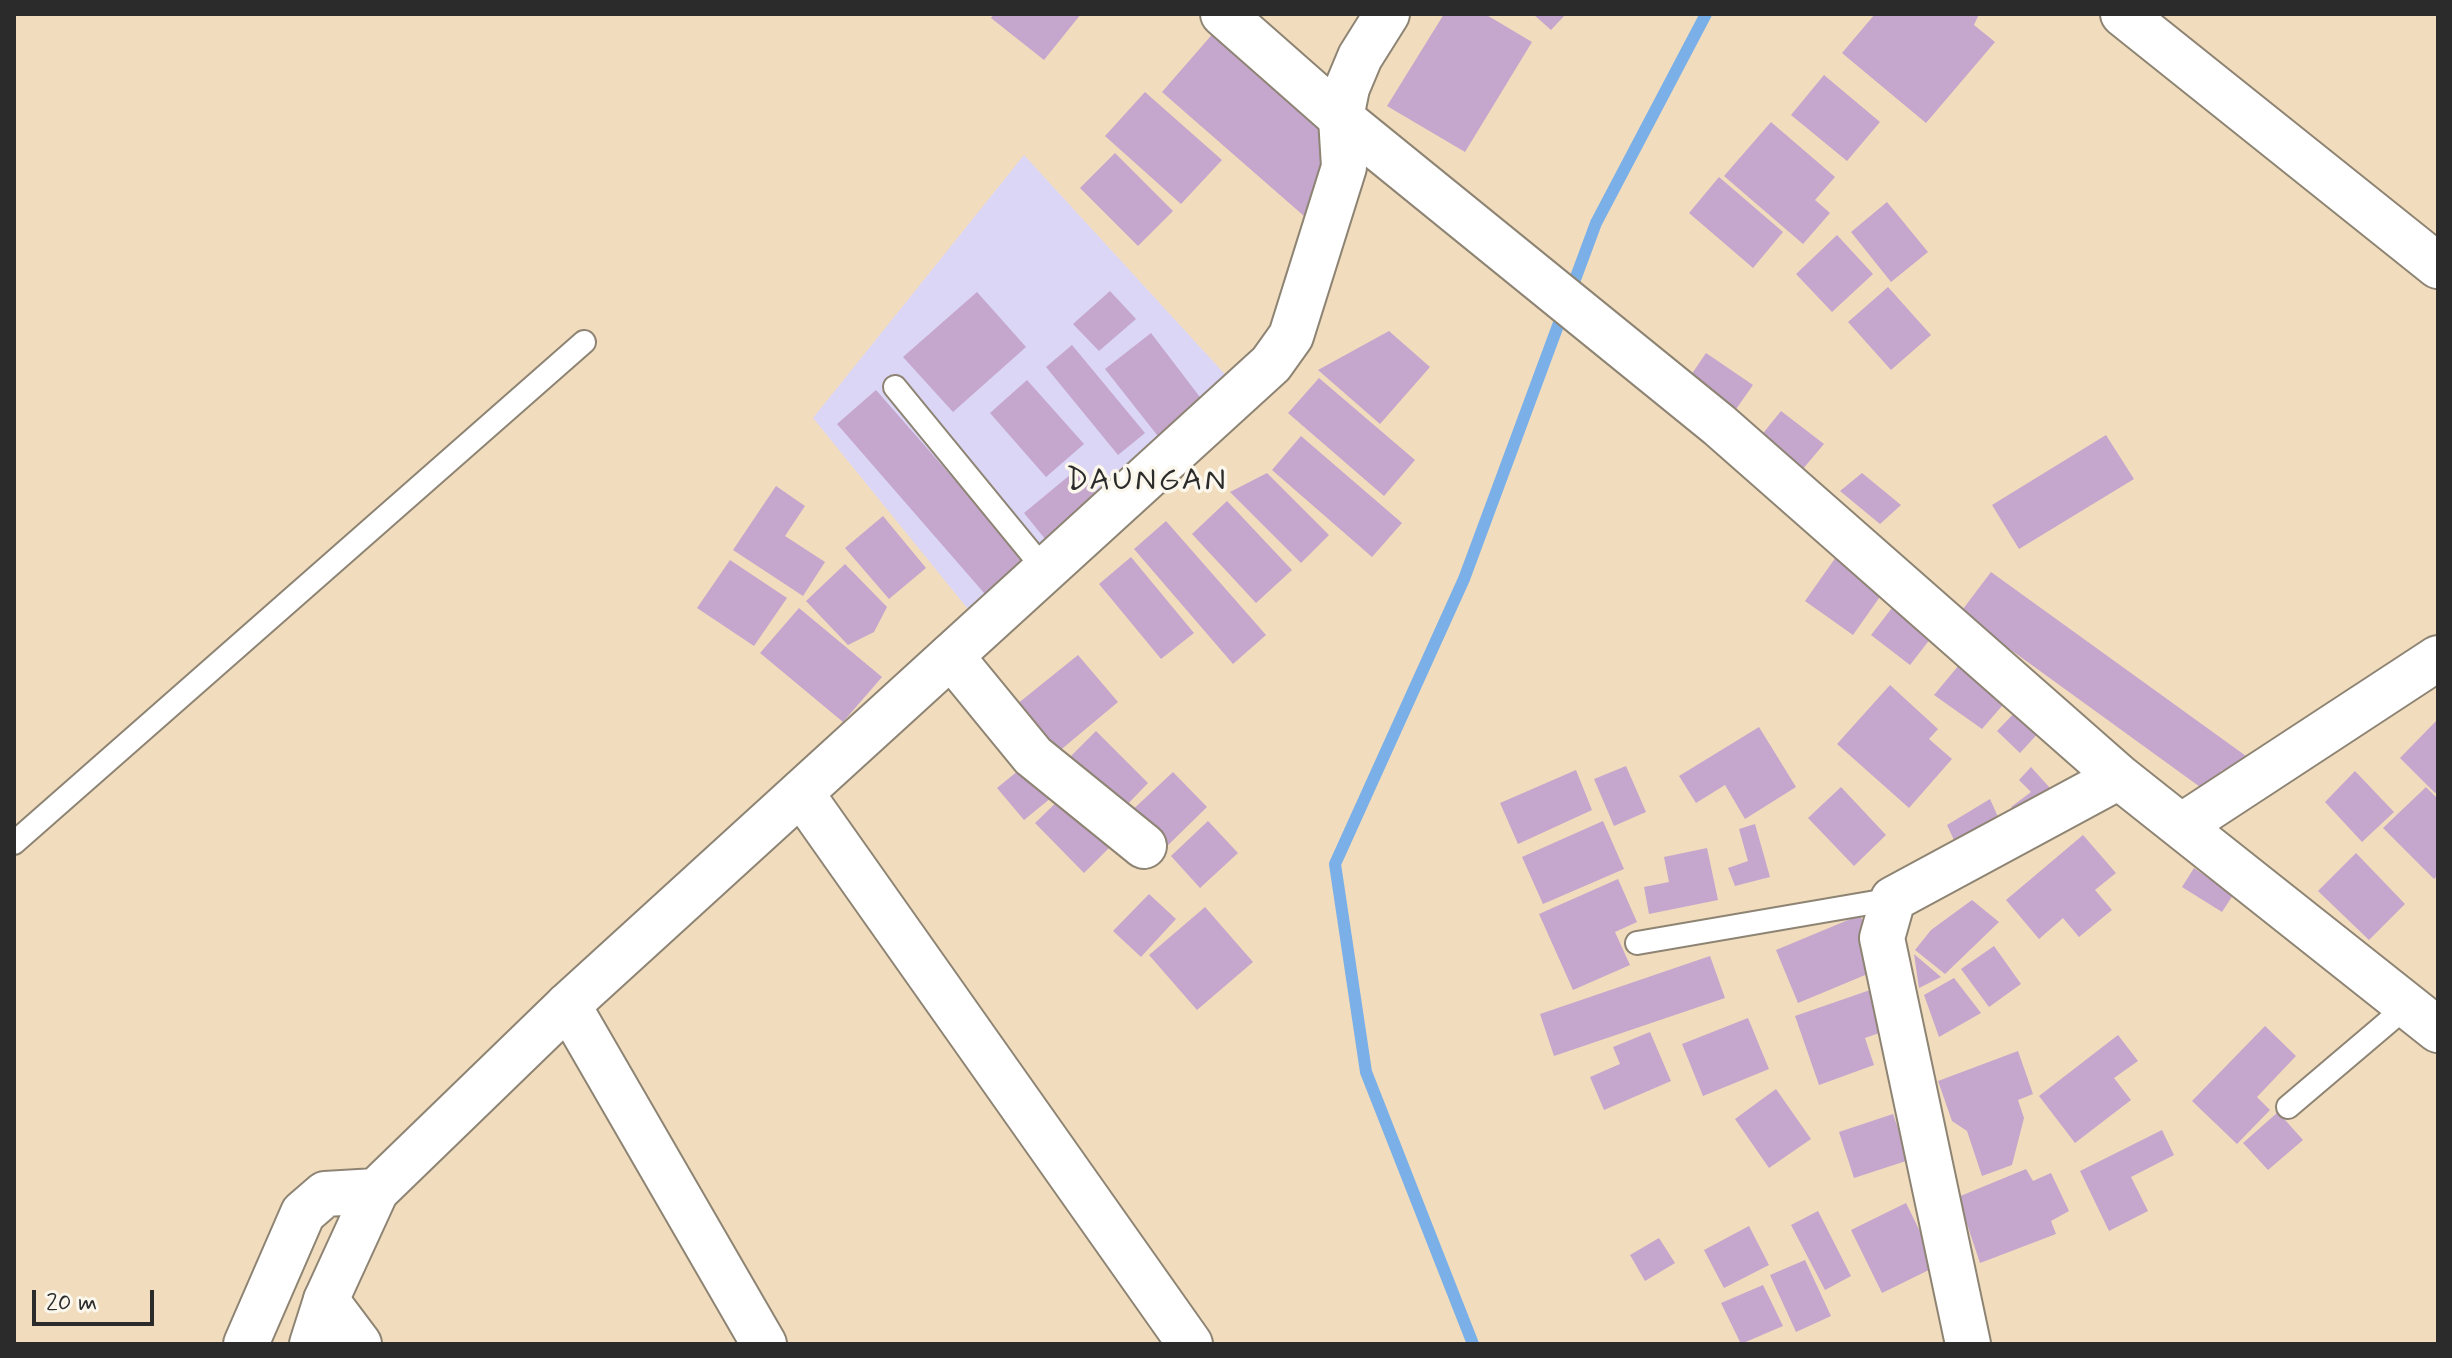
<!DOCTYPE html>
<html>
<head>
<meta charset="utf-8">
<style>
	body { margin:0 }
	#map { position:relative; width:2452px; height:1358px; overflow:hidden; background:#f1ddbd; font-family:Mynerve,sans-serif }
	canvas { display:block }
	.frame { position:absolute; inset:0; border:16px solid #2b2b2b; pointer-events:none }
	.scale { position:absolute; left:32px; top:1290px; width:122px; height:36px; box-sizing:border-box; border:4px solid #2b2b2b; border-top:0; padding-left:10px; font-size:24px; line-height:28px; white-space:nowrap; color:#2b2b2b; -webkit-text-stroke:6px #fbf7ec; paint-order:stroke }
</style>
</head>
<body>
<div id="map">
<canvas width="2452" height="1358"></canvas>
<div class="frame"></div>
<div class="scale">20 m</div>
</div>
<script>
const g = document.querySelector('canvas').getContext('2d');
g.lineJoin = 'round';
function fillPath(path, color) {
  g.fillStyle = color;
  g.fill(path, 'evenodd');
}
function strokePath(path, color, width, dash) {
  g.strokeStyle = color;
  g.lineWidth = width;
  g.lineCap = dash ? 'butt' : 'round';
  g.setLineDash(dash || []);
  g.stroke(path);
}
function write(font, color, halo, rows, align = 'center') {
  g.font = font + ' Mynerve,sans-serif';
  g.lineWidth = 7;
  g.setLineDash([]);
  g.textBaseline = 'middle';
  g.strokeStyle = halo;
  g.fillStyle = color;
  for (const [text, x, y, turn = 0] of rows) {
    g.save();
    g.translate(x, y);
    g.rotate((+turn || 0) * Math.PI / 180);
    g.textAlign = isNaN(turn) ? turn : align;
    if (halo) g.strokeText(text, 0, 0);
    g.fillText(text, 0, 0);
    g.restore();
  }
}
fillPath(new Path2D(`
	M1024,155L1244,395L989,635L813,418Z`), '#dcd6f6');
strokePath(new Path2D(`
	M1473,1344L1366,1072L1335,864L1464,579L1596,223L1706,14`), '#7aafe8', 12);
fillPath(new Path2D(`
	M994,14H1081L1044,60L991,18Z
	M1444,14H1485L1532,42L1465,152L1387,106Z
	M1533,14H1566L1551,30Z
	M1875,14H1979L1974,25L1995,42L1926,123L1842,53Z
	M1216,30L1333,134L1304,216L1162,92Z
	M1824,75L1880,122L1847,161L1791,115Z
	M1145,92L1222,160L1181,204L1105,136Z
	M1771,122L1835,177L1815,200L1830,213L1803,244L1724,176Z
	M1115,153L1173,211L1138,246L1080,188Z
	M1719,177L1783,232L1753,268L1689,213Z
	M1887,202L1928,252L1891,282L1851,232Z
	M1837,235L1873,274L1832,312L1796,274Z
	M1888,287L1931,335L1891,370L1848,322Z
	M1110,291L1136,319L1099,351L1073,324Z
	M977,292L1026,347L953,412L903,357Z
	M1389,331L1430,367L1380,424L1318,370Z
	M1151,333L1206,405L1161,440L1105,369Z
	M1072,345L1145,433L1118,455L1046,367Z
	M1706,353L1753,385L1734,412L1687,381Z
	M1319,378L1415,460L1384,496L1288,413Z
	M1027,380L1084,444L1046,477L990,413Z
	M876,390L1038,575L998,609L837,424Z
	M1781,411L1824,444L1802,470L1760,437Z
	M2106,435L2134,479L2019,549L1992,505Z
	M1301,436L1402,523L1372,557L1272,470Z
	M1076,470L1107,507L1054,550L1024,513Z
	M1267,473L1329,535L1301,563L1230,492Z
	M1862,473L1901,505L1880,524L1840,491Z
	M776,486L805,506L785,536L825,562L803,596L733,550Z
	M1227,501L1292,570L1256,603L1192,534Z
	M883,516L926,568L889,599L845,548Z
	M1166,521L1266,635L1233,664L1134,549Z
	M1131,557L1194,633L1161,659L1099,584Z
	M1836,557L1884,591L1853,635L1805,601Z
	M730,560L787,598L754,646L697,608Z
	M845,564L887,607L874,632L848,645L806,601Z
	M1991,572L2246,756L2231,776L2222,770L2207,792L1960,613Z
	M1895,604L1934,634L1910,665L1871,635Z
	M799,608L882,677L843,722L760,653Z
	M1078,655L1118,702L1051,758L1011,709Z
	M1959,665L2008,699L1982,729L1934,695Z
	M1890,685L1938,729L1929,739L1952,759L1909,808L1837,744Z
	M2019,708L2042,729L2020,753L1997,731Z
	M2438,719V791L2435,793L2400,758Z
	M1759,727L1796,787L1745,819L1725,785L1696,803L1679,776Z
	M1096,731L1148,783L1120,812L1067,760Z
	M1030,761L1057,793L1024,820L997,788Z
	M1626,766L1646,812L1614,826L1594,779Z
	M2031,767L2059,798L2027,821L2011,807L2031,792L2019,780Z
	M1576,770L1592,810L1518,844L1500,803Z
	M2355,771L2394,812L2362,842L2325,802Z
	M1173,772L1207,807L1161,852L1126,816Z
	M1841,787L1886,835L1854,866L1808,818Z
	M2426,787L2438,799V875L2434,879L2383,828Z
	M1067,792L1116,841L1084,873L1035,823Z
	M1990,799L2002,826L1959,851L1947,825Z
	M1208,821L1238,853L1200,888L1171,856Z
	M1603,821L1624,869L1543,904L1522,857Z
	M1755,824L1770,877L1735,886L1728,868L1748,861L1739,829Z
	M2083,835L2116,873L2095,890L2112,910L2079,937L2063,918L2039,939L2006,900Z
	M1707,848L1718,900L1649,914L1644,887L1669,882L1664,857Z
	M2356,853L2405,904L2369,940L2318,891Z
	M2194,868L2233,895L2222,912L2182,887Z
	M1618,879L1637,922L1615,932L1630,965L1573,990L1539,914Z
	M1149,894L1176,919L1141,957L1113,931Z
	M1972,900L1999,922L1945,974L1915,950L1931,930Z
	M1205,907L1253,962L1197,1010L1149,955Z
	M1860,915L1882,968L1798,1003L1776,950Z
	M1994,946L2021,984L1989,1007L1961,969Z
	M1914,954L1941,977L1919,988Z
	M1710,956L1725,998L1554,1056L1540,1014Z
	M1954,978L1981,1013L1939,1037L1924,995Z
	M1870,990L1885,1031L1865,1038L1874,1065L1819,1085L1795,1016Z
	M1748,1018L1769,1069L1703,1096L1682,1044Z
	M2265,1026L2296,1056L2257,1097L2270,1110L2237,1144L2192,1101Z
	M1650,1032L1671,1081L1604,1110L1590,1077L1620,1064L1613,1047Z
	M2118,1035L2138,1061L2114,1078L2131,1100L2075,1143L2039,1096Z
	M2018,1051L2033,1094L2018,1100L2024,1118L2012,1165L1982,1176L1967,1131L1952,1121L1938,1081Z
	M1776,1089L1811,1139L1769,1168L1735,1119Z
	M2278,1112L2303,1140L2268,1170L2243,1143Z
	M1893,1114L1909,1160L1854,1178L1839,1132Z
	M2162,1130L2174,1155L2131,1177L2148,1211L2109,1231L2080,1171Z
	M2026,1169L2033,1181L2051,1173L2069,1211L2051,1221L2056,1234L1980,1263L1958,1197Z
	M1906,1203L1937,1266L1882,1293L1851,1230Z
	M1818,1211L1851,1276L1825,1290L1791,1225Z
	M1749,1226L1769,1265L1724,1288L1704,1250Z
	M1659,1238L1675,1263L1645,1281L1630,1255Z
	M1805,1260L1831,1316L1796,1332L1770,1275Z
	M1763,1285L1783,1326L1741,1344L1721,1303Z`), '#c5a6cd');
const service = new Path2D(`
	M895,387L1045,570
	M14,843L584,342
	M1637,943L1893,899
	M2288,1107L2407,1006`);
const minor = new Path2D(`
	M1223,14L1341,118L1719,425L2119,777L2438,1030
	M2123,14L2438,266
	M951,656L1033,756L1144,846
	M801,793L1190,1344
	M2183,825L2438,658
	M568,1005L764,1344
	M326,1300L359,1344
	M1968,1344L1882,938L1893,899L2119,777`);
const tertiary = new Path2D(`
	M246,1344L303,1213L325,1194L376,1191
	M312,1344L326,1300L376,1191L568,1005L1271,364L1291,336L1344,167L1341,118L1347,88L1360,57L1387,14`);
strokePath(service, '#8e8474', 26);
strokePath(minor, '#8e8474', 48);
strokePath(tertiary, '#8e8474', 48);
strokePath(service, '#fff', 22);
strokePath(minor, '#fff', 44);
strokePath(tertiary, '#fff', 44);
g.letterSpacing = '2px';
write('32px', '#2b2b2b', '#fbf7ec', [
	["DAUNGAN",1147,482]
]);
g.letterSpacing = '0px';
</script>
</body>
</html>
